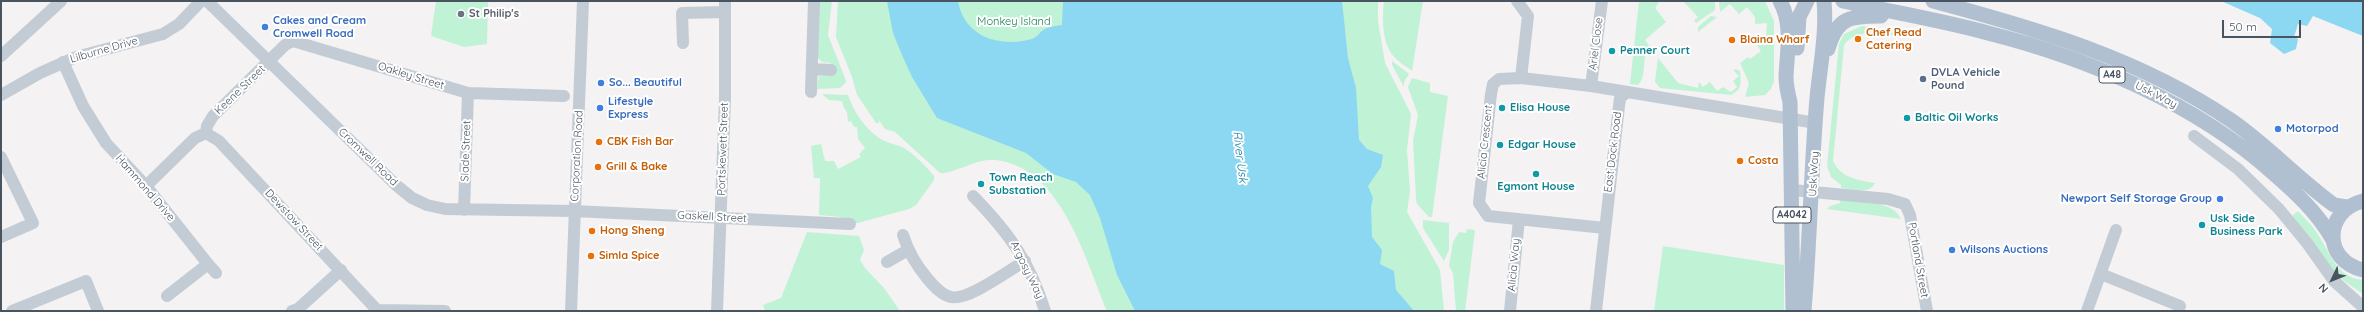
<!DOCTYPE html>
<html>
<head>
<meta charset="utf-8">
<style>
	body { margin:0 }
	#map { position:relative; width:2364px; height:312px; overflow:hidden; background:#f4f2f2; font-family:Quicksand,sans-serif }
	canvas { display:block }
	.frame { position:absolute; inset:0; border:2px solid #495461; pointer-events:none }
	.north { position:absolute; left:2312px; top:260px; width:40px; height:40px; -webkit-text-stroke:3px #fff; paint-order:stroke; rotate:227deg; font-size:11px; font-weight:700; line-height:16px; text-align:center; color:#495461 }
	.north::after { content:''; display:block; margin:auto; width:14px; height:18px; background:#495461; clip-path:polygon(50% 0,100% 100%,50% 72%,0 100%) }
	.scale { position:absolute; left:2222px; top:20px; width:79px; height:18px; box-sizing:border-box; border:2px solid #495461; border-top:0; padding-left:5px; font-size:12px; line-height:14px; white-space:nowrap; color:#495461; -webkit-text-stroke:3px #fff; paint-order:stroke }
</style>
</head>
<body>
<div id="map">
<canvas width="2364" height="312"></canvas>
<div class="frame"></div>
<div class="north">N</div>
<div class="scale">50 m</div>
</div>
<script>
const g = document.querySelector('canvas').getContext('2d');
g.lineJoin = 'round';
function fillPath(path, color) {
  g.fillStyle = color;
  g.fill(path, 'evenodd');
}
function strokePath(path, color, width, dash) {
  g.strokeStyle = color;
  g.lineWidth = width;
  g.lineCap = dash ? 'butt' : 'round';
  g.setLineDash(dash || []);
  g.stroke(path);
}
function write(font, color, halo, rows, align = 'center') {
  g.font = font + ' Quicksand,sans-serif';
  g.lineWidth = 4;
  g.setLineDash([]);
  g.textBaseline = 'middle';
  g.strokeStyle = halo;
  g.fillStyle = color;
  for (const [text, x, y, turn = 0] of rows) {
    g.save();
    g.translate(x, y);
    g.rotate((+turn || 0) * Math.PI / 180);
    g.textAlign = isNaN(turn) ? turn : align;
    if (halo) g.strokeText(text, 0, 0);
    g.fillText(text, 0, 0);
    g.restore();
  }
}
fillPath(new Path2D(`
	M436,1H488L487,44L464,47L431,36Z
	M818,1H832L828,35L845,78L846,82L840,88L817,89L819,76L831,75V63L822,62L817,57Z
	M838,1H1135L1221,311H1107C1086,261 1061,166 995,160C977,158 952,175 940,173L895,132L885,129L879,120V123H876L857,95L852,77L836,37Z
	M1293,1H1378V21L1385,63L1411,114L1407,150L1410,191L1407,212L1440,270L1444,311H1321Z
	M1384,1H1423L1412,71C1406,66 1395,60 1391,53C1382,39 1382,17 1384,1Z
	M1639,1H1660L1655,8L1666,22L1645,40L1650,47C1640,57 1648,75 1638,85L1630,84Z
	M1683,1H1715V10L1696,23L1694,20L1698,17Z
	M1719,1H1765L1774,21V81L1771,89L1765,95L1745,97L1749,83L1740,63L1748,57L1750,59L1761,51L1753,40V36L1756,35L1766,36L1767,23L1755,24V17L1747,7L1739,14L1730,4L1720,12Z
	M1711,16L1717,17L1698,32V27Z
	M1862,26L1899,33L1898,36C1880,34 1856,28 1844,45L1833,161C1841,178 1858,180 1875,183C1870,195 1851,189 1841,188V185L1831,177L1827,166L1839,44L1844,34Z
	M1658,58L1678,83L1698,88L1699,82L1703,87L1710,82L1717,91L1723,87L1731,92L1737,87L1733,81L1739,76L1733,70L1736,69L1740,71C1741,84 1743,88 1731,95L1660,88L1655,82Z
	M1392,61L1409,74L1404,82V87L1392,65Z
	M1412,78L1430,83V92L1448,96L1432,217H1429L1417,204L1416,199L1413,141L1418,115L1408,87Z
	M822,94L848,95C854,113 869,135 887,142C894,145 901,145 907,150C917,157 927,167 934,176V180L916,205L909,209L854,224L841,217L819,215L820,178H814L811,146L821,144L825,161H834L838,169L861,157L859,154L865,148L858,139L857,127H854L851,121L848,122L847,112L844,108L842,101L829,100Z
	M1840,200C1858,202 1893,200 1901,219L1827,209L1830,206L1840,203Z
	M2298,211C2304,218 2312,225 2317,233C2330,252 2336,278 2363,280V294L2331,272L2292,216Z
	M1423,220L1449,223V250L1444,261L1423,228Z
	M1467,229L1475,230L1465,311H1456L1453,273L1449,266L1453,242L1459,232L1466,233Z
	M807,232L859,236L864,250L860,260L865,268L884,288L900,311H765L763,305L781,298Z
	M1663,246L1784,265V311H1654Z`), '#c0f2d6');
fillPath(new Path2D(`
	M887,1H958C964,37 1000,48 1032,39C1038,37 1041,30 1047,28C1052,26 1057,26 1062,25L1063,1H1342L1348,58L1356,88L1359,140L1367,149L1383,155L1381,167L1368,186L1373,198L1371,207L1372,237L1382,250L1380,264L1394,271L1396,290L1414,311H1135L1117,275L1100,218L1090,195L1076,182L1053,174L1026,153L937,118L912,77L902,55L893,33Z
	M2221,1H2363V36L2313,16L2307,26L2298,24L2294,37L2298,39L2296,49L2284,54L2270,43L2272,29L2260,18Z`), '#8cd7f1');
strokePath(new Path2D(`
	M207,1L396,185L412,198L427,205L445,209L574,211L850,224
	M1517,1L1528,16L1521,78
	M683,43L682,13L724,12
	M1,56L61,1
	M63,62L83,106L106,143L146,186L208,264L167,296
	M813,69L831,70
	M1591,86L1602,1
	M811,92L814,1
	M1,95L40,73L76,57L163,34L179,24L201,1
	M206,133L207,126L213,116L285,45L293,41L468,93L564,96
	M206,133L219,141L378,311
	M2194,136L2238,169L2279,209L2307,243L2334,281L2363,307
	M1,157L33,223L1,237
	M146,186L195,138L206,133
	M1792,190L1888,199L1905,204L1910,215L1927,311
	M973,196C1009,233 1030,262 1045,311
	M464,210L468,93
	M1605,228L1488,216L1479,203L1491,94L1493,84L1499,79L1521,78L1591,86L1816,123
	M903,235C908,251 916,265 927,278C933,285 941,295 951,297C968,301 1009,270 1025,261
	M887,262L908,250
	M208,264L216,273
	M2101,274L2180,306
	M377,310L445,311
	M12,311L86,281L98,311
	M292,311L298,309L341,270
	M571,311L583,1
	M717,311L725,98V1
	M1510,311L1519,219
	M1596,311L1619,106L1620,98L1626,93
	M2087,311L2116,230`), '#c3ccd4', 12);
strokePath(new Path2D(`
	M1780,1C1793,24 1787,52 1786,77C1786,85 1788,94 1790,102L1793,311
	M1843,1C1891,12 1940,20 1988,33C2087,58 2197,104 2273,173C2296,193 2318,213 2333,240
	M1933,1C2038,29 2141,59 2232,121C2268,146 2298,179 2334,205L2347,207
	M1797,48L1799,17L1807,1
	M1828,49C1837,17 1850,16 1881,16
	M2363,201C2323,211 2323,261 2363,270
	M1804,311C1810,240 1811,169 1817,98C1820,66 1827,33 1824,1`), '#b1c0d1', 15);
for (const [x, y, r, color] of [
	[461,14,4,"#6b7280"],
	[265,27,4,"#3f7fe0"],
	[1858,39,4,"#e8710a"],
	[1732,40,4,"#e8710a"],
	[1612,51,4,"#0f9aa8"],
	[1923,79,4,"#5c6f8a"],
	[601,83,4,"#3f7fe0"],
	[600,108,4,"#3f7fe0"],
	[1502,108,4,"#0f9aa8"],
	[1907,118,4,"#0f9aa8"],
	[2278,129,4,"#3f7fe0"],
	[599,142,4,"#e8710a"],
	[1500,145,4,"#0f9aa8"],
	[1740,161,4,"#e8710a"],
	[598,167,4,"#e8710a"],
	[1536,174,4,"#0f9aa8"],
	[981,184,4,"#0f9aa8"],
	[2220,199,4,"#3f7fe0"],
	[2202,225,4,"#0f9aa8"],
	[592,231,4,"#e8710a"],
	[1952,250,4,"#3f7fe0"],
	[591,256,4,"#e8710a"]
]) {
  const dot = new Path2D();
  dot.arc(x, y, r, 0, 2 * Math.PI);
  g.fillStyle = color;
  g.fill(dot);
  strokePath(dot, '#fff', 1.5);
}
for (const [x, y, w] of [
	[2112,75,26],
	[1792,215,38]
]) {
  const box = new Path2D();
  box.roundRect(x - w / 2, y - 8, w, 16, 3);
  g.fillStyle = '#fff';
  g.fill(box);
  strokePath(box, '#495461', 1);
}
write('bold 10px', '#495461', null, [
	["A48",2112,75],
	["A4042",1792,215]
]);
write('bold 11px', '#5b616d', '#fff', [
	["St Philip's",469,14]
], 'left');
write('bold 11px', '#366cbe', '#fff', [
	["Cakes and Cream",273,21],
	["Cromwell Road",273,34],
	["So... Beautiful",609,83],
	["Lifestyle",608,102],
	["Express",608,115],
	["Motorpod",2286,129],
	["Newport Self Storage Group",2212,199,"right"],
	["Wilsons Auctions",1960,250]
], 'left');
write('11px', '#138250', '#fff', [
	["Monkey Island",1014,22]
]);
write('bold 11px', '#c56008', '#fff', [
	["Chef Read",1866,33],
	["Catering",1866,46],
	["Blaina Wharf",1740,40],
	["CBK Fish Bar",607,142],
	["Costa",1748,161],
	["Grill & Bake",606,167],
	["Hong Sheng",600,231],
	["Simla Spice",599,256]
], 'left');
write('11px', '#495461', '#fff', [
	["Ariel Close",1596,44,-83],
	["Lilburne Drive",104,50,-16],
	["Oakley Street",411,76,17],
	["Keene Street",240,90,-44],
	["Usk Way",2156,95,27],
	["Alicia Crescent",1485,142,-84],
	["Portskewett Street",723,149,-88],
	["Slade Street",466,151,-88],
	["East Dock Road",1613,152,-83],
	["Corporation Road",577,156,-87],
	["Cromwell Road",368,157,44],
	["Usk Way",1814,174,-87],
	["Hammond Drive",145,188,49],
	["Gaskell Street",712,217,3],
	["Dewstow Street",294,220,47],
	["Portland Street",1918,260,80],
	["Alicia Way",1514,265,-85],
	["Argosy Way",1027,270,64]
]);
write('bold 11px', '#0d838f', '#fff', [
	["Penner Court",1620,51],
	["Elisa House",1510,108],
	["Baltic Oil Works",1915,118],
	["Edgar House",1508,145],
	["Town Reach",989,178],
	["Substation",989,191],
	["Egmont House",1536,187,"center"],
	["Usk Side",2210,219],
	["Business Park",2210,232]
], 'left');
write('bold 11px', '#4e5e75', '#fff', [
	["DVLA Vehicle",1931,73],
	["Pound",1931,86]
], 'left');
write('italic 12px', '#067ea6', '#fff', [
	["River Usk",1240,157,83]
]);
</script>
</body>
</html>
